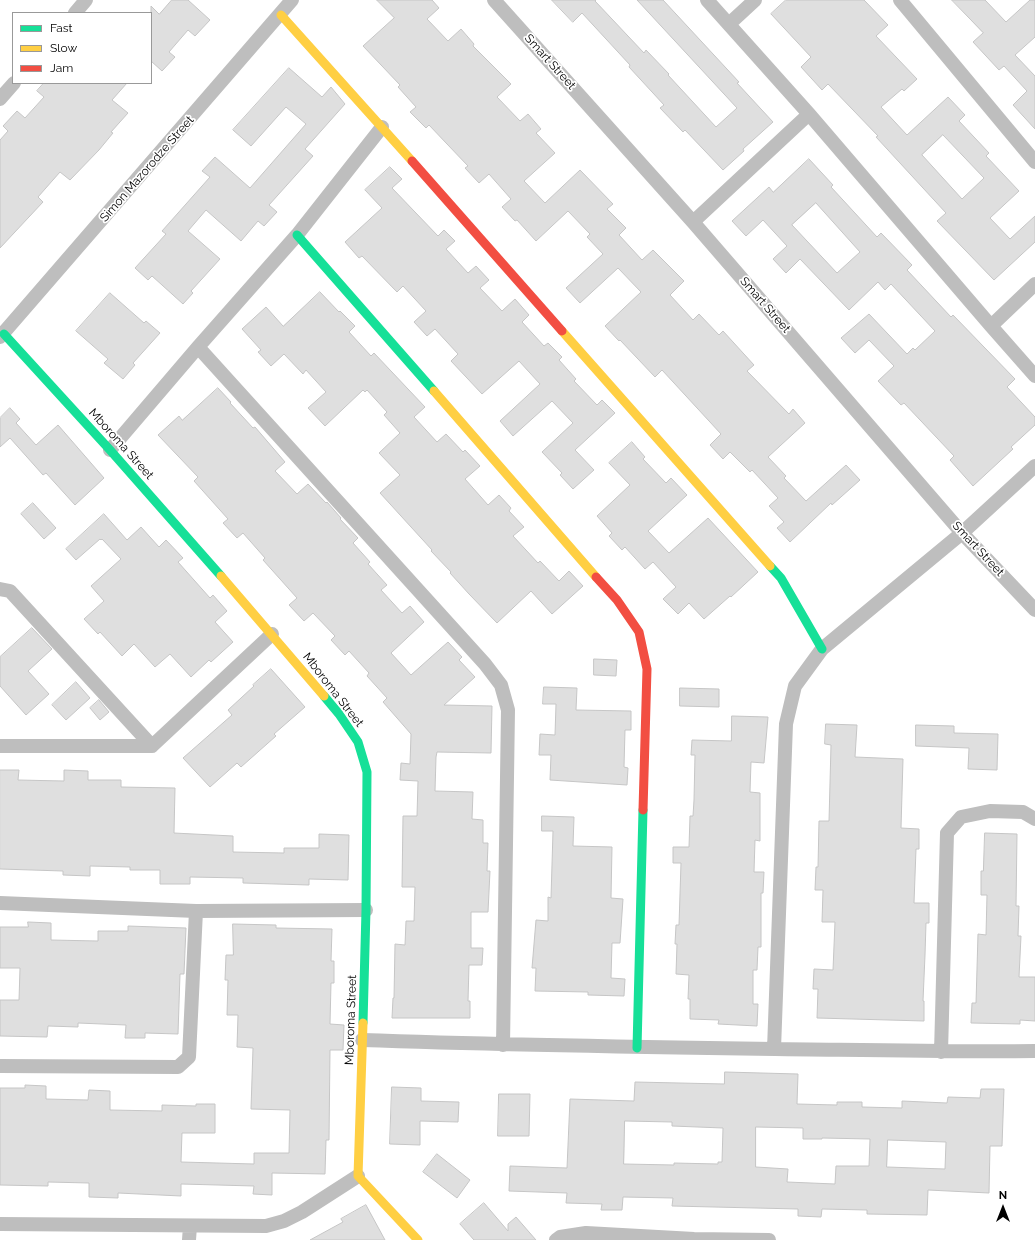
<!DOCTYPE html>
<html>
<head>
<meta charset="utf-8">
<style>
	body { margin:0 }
	#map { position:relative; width:1035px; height:1240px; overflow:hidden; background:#fff; font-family:Raleway,sans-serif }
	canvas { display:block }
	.legend { position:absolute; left:12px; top:12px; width:140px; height:72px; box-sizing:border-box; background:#fff; border:1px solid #999; margin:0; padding:5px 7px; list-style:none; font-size:12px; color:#000 }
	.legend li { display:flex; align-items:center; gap:8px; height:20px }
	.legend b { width:20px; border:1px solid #999 }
	.north { position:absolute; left:983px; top:1188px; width:40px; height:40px; -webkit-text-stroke:3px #fff; paint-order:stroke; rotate:0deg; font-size:11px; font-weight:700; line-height:16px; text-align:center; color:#000 }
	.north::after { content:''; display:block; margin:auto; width:14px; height:18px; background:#000; clip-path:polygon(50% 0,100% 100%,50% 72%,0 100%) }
</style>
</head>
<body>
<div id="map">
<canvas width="1035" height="1240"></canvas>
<ul class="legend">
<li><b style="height:5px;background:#16e098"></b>Fast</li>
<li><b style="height:5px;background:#ffcf43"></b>Slow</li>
<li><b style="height:5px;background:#f24e42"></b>Jam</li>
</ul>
<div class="north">N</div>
</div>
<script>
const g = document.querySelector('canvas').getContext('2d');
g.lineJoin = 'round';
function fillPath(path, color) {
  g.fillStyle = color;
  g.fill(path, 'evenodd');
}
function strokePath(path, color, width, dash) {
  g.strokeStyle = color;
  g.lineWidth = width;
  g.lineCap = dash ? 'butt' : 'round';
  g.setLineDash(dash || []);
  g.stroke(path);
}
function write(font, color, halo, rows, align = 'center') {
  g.font = font + ' Raleway,sans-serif';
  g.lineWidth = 3.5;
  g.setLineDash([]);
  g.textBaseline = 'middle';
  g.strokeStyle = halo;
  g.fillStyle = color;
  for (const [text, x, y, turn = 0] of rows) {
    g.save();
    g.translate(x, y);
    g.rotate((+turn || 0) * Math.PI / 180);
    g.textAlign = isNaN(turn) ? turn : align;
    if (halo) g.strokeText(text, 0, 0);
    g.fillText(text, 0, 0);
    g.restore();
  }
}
const building = new Path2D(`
	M172,0H188L210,20L195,36L188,30L169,52L175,57L162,71L151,61V6L159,14Z
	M377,0H432L439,8L427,19L448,41L461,29L474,44L473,46L511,84L497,97L520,121L528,114L541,129L536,133L555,153L524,181L545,203L580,170L613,204L607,209L626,228L619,235L642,260L653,250L684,281L670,295L693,320L699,314L719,335L723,331L754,365L747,371L789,414L793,409L805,423L768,457L786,476L784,478L806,501L846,465L860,480L832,505L831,503L790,542L777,528L784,522L769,506L778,498L752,470L750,472L730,452L723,459L710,445L721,434L662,370L655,377L620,340L619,341L605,326L641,292L618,268L580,303L566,288L603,254L587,237L590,234L568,211L536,241L517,220L515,221L502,207L511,199L489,174L479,183L465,168L468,166L447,144L429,125L426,128L410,112L416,107L398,87L400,85L363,46L394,18Z
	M552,0H596L595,1L644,53L646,50L669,74L668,75L716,127L737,108L637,0H663L739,82L737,83L773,122L743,149L744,151L723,170L685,130L683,132L660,108L664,105L629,67L630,65L582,13L573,22Z
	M786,0H864L888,25L876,36L917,79L904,91L902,89L881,107L907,135L948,97L965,115L959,121L989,153L986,156L1019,191L990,218L1010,239L1035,216V242L994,280L937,221L946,213L876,137L878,136L828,84L822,90L801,67L811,57L771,14ZM943,135L984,178L962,199L922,155Z
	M952,0H985L1006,22L1030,0H1035V37L1015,55L1035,76V129L1013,105L1027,91L1004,66L999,70L973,42L983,33Z
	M289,68L322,97L331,87L345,104L305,149L313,156L269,205L277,212L264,226L258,221L241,241L206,210L188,231L220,259L191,291L193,293L183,304L152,276L148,280L135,268L166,234L162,231L210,177L202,171L215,157L250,188L306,124L286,107L251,146L233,130Z
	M44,83H127L112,100L128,113L111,132L113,133L99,150L70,180L60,172L38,197L43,202L0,248V140L8,131L3,126L17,111L25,118L44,97L37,91Z
	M809,159L833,185L831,187L877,237L881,233L912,265L907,270L951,317L953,315L1015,379L1007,387L1035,417V425L1011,447L1013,449L973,486L950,460L954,456L904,403L901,405L878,381L894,366L869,340L855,353L841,338L869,314L907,354L913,348L915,350L935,331L891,284L885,290L878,282L849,310L800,259L786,273L773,259L787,246L763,220L746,236L732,221L769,187L773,192ZM816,203L860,252L837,273L792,225Z
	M390,167L402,179L392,188L438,236L444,230L455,241L446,249L468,273L476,266L489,280L480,288L502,311L515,299L529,315L522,322L544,346L548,343L562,357L559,360L576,379L574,381L597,405L602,400L615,413L575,450L594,470L573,489L560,475L562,473L542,452L573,423L552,401L513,436L500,421L540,384L519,361L482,394L451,361L458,354L435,329L427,336L414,322L426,311L403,286L397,292L362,256L359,258L345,242L382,208L365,190Z
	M320,292L339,312L340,311L355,326L349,332L371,356L374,353L425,407L414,417L437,442L446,434L463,452L465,450L480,466L465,479L488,505L499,495L511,508L509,511L524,527L513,536L538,563L540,561L559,581L569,571L583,586L552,614L531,591L497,623L469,594L450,573L451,572L431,551L432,550L380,493L400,475L379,453L400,433L384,415L387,412L367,390L365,392L363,390L325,426L308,408L326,392L306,370L303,374L284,354L271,366L258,352L261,350L242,329L266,307L283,326Z
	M110,293L144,323L146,321L160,333L133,363L135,365L123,379L104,363L108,359L76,331Z
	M218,388L231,402L230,403L253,428L255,427L285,462L275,471L297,494L308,484L326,503L327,502L341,518L340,519L358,538L353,543L370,562L368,564L387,585L381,590L402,613L410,606L424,622L391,653L411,675L448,642L462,657L459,660L475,677L444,705L492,706L491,753L437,752L436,757L435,791L473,792L472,819L483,820V843H488L487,871H490L488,912H471V948H483L482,965H469L468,1001H470V1018H392L393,998H394L395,944L405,945L406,921H414L415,887H402L403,816H417L418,781L400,780L401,763L410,764L411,734L383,702L387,698L367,676L369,673L349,651L345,655L331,640L335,636L313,613L304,621L289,605L297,598L263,560L265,558L243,533L237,538L223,523L228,519L194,481L198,477L158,435L179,416L182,420Z
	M10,408L20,419L16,423L36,445L58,425L104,478L75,505L46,473L43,475L10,438L0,447V418Z
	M632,442L645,457L643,459L666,483L671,478L687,495L648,531L669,553L708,518L758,572L731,597L730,596L704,619L689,603L678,614L663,599L676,587L653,562L645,569L625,547L622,550L609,536L612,533L597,516L630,485L609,463Z
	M33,503L56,528L44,539L21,514Z
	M104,514L127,540L141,527L159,547L166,540L183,558L178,562L210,598L213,595L227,611L215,622L233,642L211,662L209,660L191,677L170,654L155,667L134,644L122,656L100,632L98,634L84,619L104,601L91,586L121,559L102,539L101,540L100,539L76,560L66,549Z
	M32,628L52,649L28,671L49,694L26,715L0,686V657Z
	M594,659L617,660L616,676L594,675Z
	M271,669L305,707L274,734L276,736L241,767L237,763L210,787L183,758L232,715L228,710L254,686L253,685Z
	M76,682L90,698L66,720L52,705Z
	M544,687L577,688L576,710L631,711V730H625L624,767L628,768L627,785L550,780L551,755H539L540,734L555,735L556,704H543Z
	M680,688L719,689V707L680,706Z
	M99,700L109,712L100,720L90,708Z
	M732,716L768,717L764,763L751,762L750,792L760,793V841L755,840L754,872H764L763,893H761V947H758L757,970H753V1004H758L757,1026L718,1024L719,1020L690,1019V999H688L689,975L676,974L677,944H675L676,925H679L681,863H673V847H689L690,816H693L694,800L695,755H691L692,740L731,741Z
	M826,724L857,725L855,757L903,759L901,828L919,829V849H916L914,903H929V923H926L925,955L923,1001H924V1021L817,1018L818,989H813L814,969L833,970L835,922H822L823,890H815L816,867H818L819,821H829L831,745L825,744Z
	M916,725L954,726V733L998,734L997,770L968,769L969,748L916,746Z
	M0,770H19L18,780L64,781V770L88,771V780H121V787L175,788L174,833L233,836V852L284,853V848H319V834L349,835L348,880L309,879V885L243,883V878L190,877V884H160V870H130V867L90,866V876L63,875V871L0,869Z
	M542,816L574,817L573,846L612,847L611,898L623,899L620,943H612L611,978L625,979L624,996L588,995V992L535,991L536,968H532L536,920L548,921V897L551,898L553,831H542Z
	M985,833L1017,834L1016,906H1019L1018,936H1021L1019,977H1035V1021L1020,1020V1024L971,1023L972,1003H976L978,934L986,935L987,895H981V871H983Z
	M28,922L51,923V940L98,941V931H128V926L186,928L184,974H180L178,1034L145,1033V1038H125L126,1025L78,1023V1027L48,1026L47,1037L0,1036V1000H19L20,968H0V927H28Z
	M233,924L276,925V928L332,929L331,961H334V983H331L330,1024L344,1025L343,1050H330L329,1140H326L325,1174L272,1173V1195L253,1194L254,1186L181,1184V1196L118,1193V1198L89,1197V1183L48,1182V1186L0,1185V1088H25V1085L46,1086V1099L88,1100L89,1090L110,1091V1110L162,1111V1105L196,1106V1104H215V1133H182L181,1162L254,1164V1153H289L290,1110L251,1109L253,1048L237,1047L238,1015H227L228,980H225L226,955H233Z
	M725,1072L798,1074L797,1104L837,1105V1102H862V1107L902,1108V1101L947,1103L948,1097L980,1098L981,1089H1004L1002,1146H990L989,1193L928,1190L927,1215L867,1214V1210L822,1209L821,1217L798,1216V1209L672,1206L673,1198L623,1197L622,1210H601L602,1204L566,1203L567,1193L509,1191L510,1166L567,1168L570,1099L634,1101L635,1082L724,1084ZM625,1121L672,1122V1126L723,1128L722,1162H718V1164L674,1163V1165L624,1164ZM756,1127L803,1128V1139H822V1138L870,1139L869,1166H836L835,1184L787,1182L788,1169L756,1167ZM888,1140L946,1142L945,1169L887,1167Z
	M392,1087L421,1088V1101L459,1102L458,1122L420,1121V1145L390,1144Z
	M499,1094H530L529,1136H498Z
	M437,1154L470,1180L457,1198L423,1172Z
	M484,1203L508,1231V1224L516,1217L536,1240H474L460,1224Z
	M366,1205L385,1240H310L343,1222L341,1219Z`);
fillPath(building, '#dfdfdf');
strokePath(building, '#c6c6c6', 1);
strokePath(new Path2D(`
	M494,0L693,222L962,533L1035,610
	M707,0L809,114L991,326L1035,376
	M900,0L1035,162
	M75,13L86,0
	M729,24L755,0
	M0,99L14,83
	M693,222L809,114
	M991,326L1035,284
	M0,337L292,0
	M198,347L485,664L501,685L508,710L503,1045
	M110,450L198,347L297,235L382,127
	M0,589L10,591L152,746L272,634
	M0,746H152
	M0,903L196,911L366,910
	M362,1040C500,1045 637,1047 775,1049C861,1050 948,1052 1035,1051
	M774,1049L786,724L795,686L822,649L962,533L1035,466
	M941,1052L947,833L961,817L990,811L1023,812L1035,819
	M0,1066L178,1067L189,1057L196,911
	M0,1224L266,1226L284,1221L302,1212L358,1176
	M189,1240L190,1226
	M556,1240L560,1237L586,1233L694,1239L769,1240`), '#bebebe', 14);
strokePath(new Path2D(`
	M297,235L434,391
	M4,334L110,450L221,576
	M770,566L781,578L822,649
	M324,696L339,714L358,742L367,772L366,910L363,1023
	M637,1048L643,810`), '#16e098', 9);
strokePath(new Path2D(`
	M281,15L412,161
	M562,331L770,566
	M434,391L596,577
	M221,576L324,696
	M363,1023L358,1176L418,1240`), '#ffcf43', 9);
strokePath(new Path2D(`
	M412,161L562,331
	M596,577L617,600L639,632L647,669L643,810`), '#f24e42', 9);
write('12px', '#000', '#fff', [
	["Smart Street",550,62,48],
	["Simon Mazorodze Street",147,169,-49],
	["Smart Street",765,305,49],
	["Mboroma Street",121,444,48],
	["Smart Street",978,549,47],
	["Mboroma Street",333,690,52],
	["Mboroma Street",351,1020,-88]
]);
</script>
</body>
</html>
